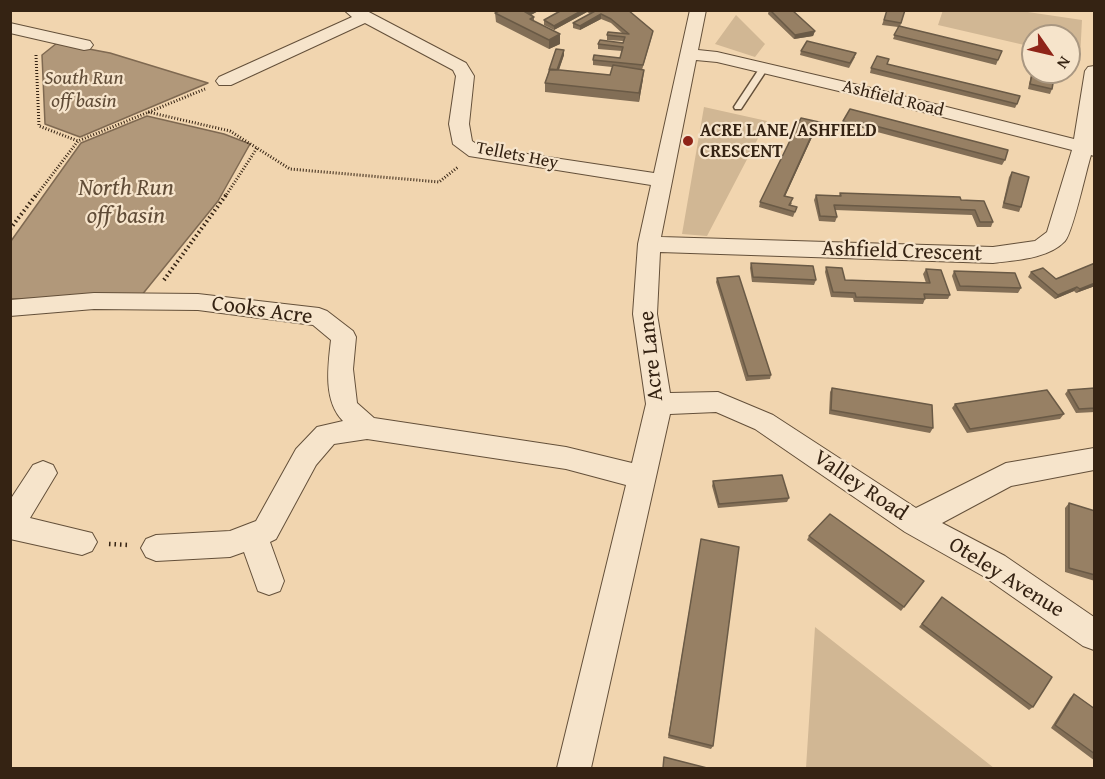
<!DOCTYPE html>
<html>
<head>
<meta charset="utf-8">
<style>
	body { margin:0 }
	#map { position:relative; width:1105px; height:779px; overflow:hidden; background:#f1d5af; font-family:"Gentium Book Plus",serif }
	canvas { display:block }
	.frame { position:absolute; inset:0; border:12px solid #352313; pointer-events:none }
	.north { position:absolute; left:1021px; top:24px; width:60px; height:60px; box-sizing:border-box; background:#f6e4cb; border:2px solid #a99781; border-radius:50%; rotate:124deg; font-size:16px; font-weight:700; line-height:24px; text-align:center; color:#352313 }
	.north::after { content:''; display:block; margin:auto; width:21px; height:27px; background:#8f2418; clip-path:polygon(50% 0,100% 100%,50% 72%,0 100%) }
</style>
</head>
<body>
<div id="map">
<canvas width="1105" height="779"></canvas>
<div class="frame"></div>
<div class="north">N</div>
</div>
<script>
const g = document.querySelector('canvas').getContext('2d');
g.lineJoin = 'round';
function fillPath(path, color) {
  g.fillStyle = color;
  g.fill(path, 'evenodd');
}
function strokePath(path, color, width, dash) {
  g.strokeStyle = color;
  g.lineWidth = width;
  g.lineCap = dash ? 'butt' : 'round';
  g.setLineDash(dash || []);
  g.stroke(path);
}
function write(font, color, halo, rows, align = 'center') {
  g.font = font + ' "Gentium Book Plus",serif';
  g.lineWidth = 4.5;
  g.setLineDash([]);
  g.textBaseline = 'middle';
  g.strokeStyle = halo;
  g.fillStyle = color;
  for (const [text, x, y, turn = 0] of rows) {
    g.save();
    g.translate(x, y);
    g.rotate((+turn || 0) * Math.PI / 180);
    g.textAlign = isNaN(turn) ? turn : align;
    if (halo) g.strokeText(text, 0, 0);
    g.fillText(text, 0, 0);
    g.restore();
  }
}
fillPath(new Path2D(`
	M943,10L1021,11L1082,20L1080,58L1069,55V36H1033V47L938,25Z
	M736,15L765,44L755,57L715,44Z
	M704,107L767,121L707,236L682,234Z
	M815,627L994,768H806Z`), '#d1b794');
const water = new Path2D(`
	M57,43L110,53L208,83L80,137L45,124L42,55Z
	M147,116L224,134L250,144L218,201L141,296L11,299V241L81,143Z`);
fillPath(water, '#b1987a');
strokePath(water, '#7f6951', 1.5);
const lane = new Path2D(`
	M761,66L768,68L741,109H735L734,107Z`);
const street = new Path2D(`
	M344,10H365L466,63L474,76L469,124L472,141L481,147L654,173L690,10H706L698,50L717,52L871,88L1074,139L1085,71L1088,67L1094,66V156L1091,155C1086,171 1073,232 1065,241C1048,259 1016,260 993,263L660,252L657,314L670,393L718,392L773,415L916,508L1006,463L1094,448V470L1011,486L942,523L1005,556L1094,617V650L1083,646L983,576L905,532L755,429L716,412L670,414L591,768H557L626,485L566,469L367,439L334,444L316,465L276,539L270,542L284,581L280,591L269,595L258,591L244,552L230,557L156,561L146,557L141,548L146,539L156,535L230,531L256,521L296,449L317,427L343,421C323,401 328,366 331,340L313,325L198,310L94,309L10,316V300L94,293L198,294L319,308L327,311L353,331L356,337L353,369L357,403L374,418L566,447L632,463L646,404L633,314L638,244L651,185L469,156L453,144L449,124L456,76L453,70L365,23L231,85H219L216,81L219,77L352,17ZM696,60L717,62L868,98L1072,150L1047,232L1035,241L993,247L661,237Z
	M10,23L90,41L93,45L90,49L84,50L10,33Z
	M43,461L53,465L57,473L30,518L92,533L97,542L92,551L82,555L10,539V500L33,465Z`);
strokePath(lane, '#64503a', 3);
strokePath(street, '#64503a', 2);
strokePath(new Path2D(`
	M36,55L39,126L78,141
	M148,112L230,131L290,169L439,182L458,167
	M35,197L78,141L205,89
	M225,197L257,148`), '#352313', 3, [1, 2]);
strokePath(new Path2D(`
	M10,229L36,195
	M164,280L226,195`), '#352313', 4, [1.5, 3]);
strokePath(new Path2D(`
	M109,544L129,545`), '#352313', 4.5, [1.5, 4]);
fillPath(lane, '#f6e4cb');
fillPath(street, '#f6e4cb');
fillPath(new Path2D(`
	M501,10H540L531,15L534,17V21L560,44L549,49L496,22L495,13Z
	M562,10H628L653,31L652,36L642,70L643,79L639,102L545,92V83L549,70L564,50V55L559,70L610,75L612,67L593,65V60L620,58L622,51L598,49V44L623,43V41L607,40V35L622,33L611,23L601,19L580,30L573,28V23L591,14L587,12L554,30L544,25V20Z
	M769,10H792L815,31L813,36L794,39L768,14Z
	M887,10H905L900,27L998,60L996,65L893,39L898,27L882,25Z
	M801,51L855,57L849,68L800,55Z
	M887,64L1017,104L1015,108L870,73L871,68Z
	M1033,65V72L1052,89L1050,94L1028,89Z
	M850,109L1005,160L1002,165L862,128L860,132L841,126L843,121Z
	M801,118L826,129L823,138L813,135L785,196L792,203L790,206L795,212L793,217L759,207L760,202Z
	M1012,172L1021,207L1019,212L1002,208L1009,177Z
	M840,193L961,200L993,222L991,227H977L972,215L835,210L837,217L835,222L819,221L814,200L816,195L839,196Z
	M751,263L816,280L814,285L752,282L750,268Z
	M1095,263V286L1076,293L1074,291L1055,299L1028,277L1031,272L1056,279Z
	M826,267L845,280L926,283L923,274L926,269L950,295L948,299H925L923,304L854,302L853,298L831,297L825,272Z
	M954,271L1021,288L1018,293L957,291L952,276Z
	M717,278L771,375L770,379L746,381L716,282Z
	M832,388L933,428L930,433L829,414L830,392Z
	M1095,388V412L1076,413L1065,394L1068,390Z
	M955,404L1064,414L1060,419L967,433L952,408Z
	M713,481L789,498L787,502L718,508L712,486Z
	M1069,503L1095,511V581L1065,572V508Z
	M809,536L924,581L901,611L807,540Z
	M701,539L713,746L711,749L668,738Z
	M942,597L1033,707L1029,710L919,627Z
	M1074,694L1095,709V761L1051,728L1070,698Z`), '#826e56');
fillPath(new Path2D(`
	M540,10L522,20L521,11Z
	M581,10H587V12L554,30V26Z
	M601,14V19L580,30V26Z
	M815,31L813,36L794,39L795,35Z
	M560,34V44L549,49V40Z
	M564,50V55L557,75V70Z
	M644,70L643,79L639,102V93Z
	M814,130L813,135L783,201L784,196Z
	M1095,283V286L1076,293L1080,289Z
	M1077,287L1074,291L1055,299L1058,295Z`), '#6a5a46');
const building = new Path2D(`
	M501,10H522L534,17L530,19L560,34L549,40L495,13Z
	M562,10L581,11L554,26L544,20Z
	M597,10H628L653,31L643,65L593,60L594,55L620,58L623,47L598,44L600,40L623,43L625,37L607,35L608,32L629,34L611,19L601,14L580,26L573,23Z
	M770,10H792L815,31L795,35Z
	M887,10H905L901,23L884,20Z
	M899,26L1002,51L998,60L894,35Z
	M807,41L856,53L850,63L801,51Z
	M556,49L564,50L557,70H549Z
	M877,56L889,59L887,64L1020,96L1017,104L871,68Z
	M613,65L644,70L639,93L545,83L550,69L610,75Z
	M1033,70V72H1055L1052,89L1030,84Z
	M850,109L1008,150L1005,160L864,123L862,127L843,121Z
	M801,118L828,124L824,133L814,130L784,196L793,198L789,205L797,207L795,212L760,202Z
	M1012,172L1029,177L1021,207L1004,203Z
	M840,193L960,197L961,200L984,201L993,222H980L975,210L834,205L837,217L820,216L816,195L841,196Z
	M751,263L813,266L816,280L753,277Z
	M1095,263V283L1080,289L1077,287L1058,295L1031,272L1043,268L1056,279Z
	M826,267L842,268L845,280L930,283L926,269L941,270L950,295L924,294L925,299L856,297L855,293L833,292Z
	M954,271L1015,273L1021,288L960,286Z
	M739,276L771,375L748,376L717,278Z
	M832,388L932,405L933,428L831,410Z
	M1095,388V408L1079,409L1068,390Z
	M1047,390L1064,414L970,429L955,404Z
	M782,475L789,498L719,504L713,481Z
	M1069,503L1095,511V575L1069,568Z
	M830,514L924,581L904,607L809,536Z
	M701,539L739,547L713,746L669,735Z
	M942,597L1052,677L1033,707L922,624Z
	M1074,694L1095,709V754L1055,725Z
	M664,757L707,768H663Z`);
fillPath(building, '#978064');
strokePath(building, '#6a5a46', 1.5);
for (const [x, y, r, color] of [
	[688,141,6,"#8f2418"]
]) {
  const dot = new Path2D();
  dot.arc(x, y, r, 0, 2 * Math.PI);
  g.fillStyle = color;
  g.fill(dot);
  strokePath(dot, '#f6e4cb', 2);
}
write('18px', '#352313', '#f6e4cb', [
	["Ashfield Road",893,99,14],
	["Tellets Hey",517,156,11]
]);
write('bold 18px', '#352313', '#f6e4cb', [
	["ACRE LANE/ASHFIELD",700,131],
	["CRESCENT",700,152]
], 'left');
write('italic 20px', '#604c37', '#f6e4cb', [
	["South Run",84,79],
	["off basin",84,102]
]);
write('22px', '#352313', '#f6e4cb', [
	["Ashfield Crescent",902,252,2],
	["Cooks Acre",262,311,8],
	["Acre Lane",652,356,-96],
	["Valley Road",860,486,34],
	["Oteley Avenue",1006,578,32]
]);
write('italic 24px', '#604c37', '#f6e4cb', [
	["North Run",126,189],
	["off basin",126,217]
]);
</script>
</body>
</html>
